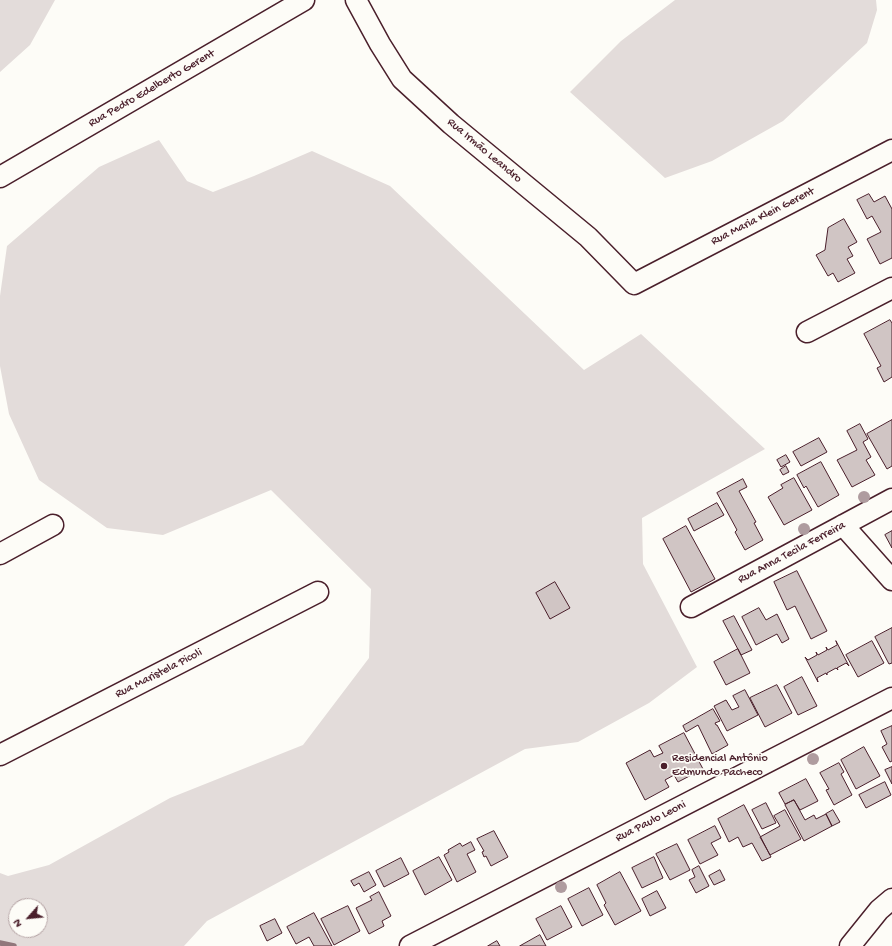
<!DOCTYPE html>
<html>
<head>
<meta charset="utf-8">
<style>
	body { margin:0 }
	#map { position:relative; width:892px; height:946px; overflow:hidden; background:#fdfcf7; font-family:"Gochi Hand",sans-serif }
	canvas { display:block }
	.north { position:absolute; left:8px; top:898px; width:40px; height:40px; box-sizing:border-box; background:#fdfcf7; border:1px solid #b5a4a5; border-radius:50%; rotate:243deg; font-size:11px; font-weight:700; line-height:16px; text-align:center; color:#4a1f2b }
	.north::after { content:''; display:block; margin:auto; width:14px; height:18px; background:#4a1f2b; clip-path:polygon(50% 0,100% 100%,50% 72%,0 100%) }
</style>
</head>
<body>
<div id="map">
<canvas width="892" height="946"></canvas>
<div class="north">N</div>
</div>
<script>
const g = document.querySelector('canvas').getContext('2d');
g.lineJoin = 'round';
function fillPath(path, color) {
  g.fillStyle = color;
  g.fill(path, 'evenodd');
}
function strokePath(path, color, width, dash) {
  g.strokeStyle = color;
  g.lineWidth = width;
  g.lineCap = dash ? 'butt' : 'round';
  g.setLineDash(dash || []);
  g.stroke(path);
}
function write(font, color, halo, rows, align = 'center') {
  g.font = font + ' "Gochi Hand",sans-serif';
  g.lineWidth = 3.5;
  g.setLineDash([]);
  g.textBaseline = 'middle';
  g.strokeStyle = halo;
  g.fillStyle = color;
  for (const [text, x, y, turn = 0] of rows) {
    g.save();
    g.translate(x, y);
    g.rotate((+turn || 0) * Math.PI / 180);
    g.textAlign = isNaN(turn) ? turn : align;
    if (halo) g.strokeText(text, 0, 0);
    g.fillText(text, 0, 0);
    g.restore();
  }
}
fillPath(new Path2D(`
	M0,0H55L30,45L0,72Z
	M675,0H876L877,10L867,43L783,121L712,161L665,178L570,92L621,41Z
	M159,140L187,181L213,192L254,176L312,151L390,186L584,370L641,334L765,449L642,518L643,564L697,667L649,703L578,742L525,749L207,921L184,946H0V873L8,876L49,865L170,798L303,745L369,658L371,589L271,490L163,535L107,528L39,480L9,414L0,366V296L7,246L99,167ZM16,906H40V930H16Z`), '#e3dcda');
strokePath(new Path2D(`
	M0,943L14,946`), '#91777b', 5.5);
const building = new Path2D(`
	M869,194L874,202L885,196L892,209V258L880,264L867,239L881,232L872,216L867,219L857,200Z
	M844,219L857,242L848,247L853,256L847,259L855,273L838,282L833,273L828,276L816,255L825,250L828,228Z
	M890,320L892,323V377L884,382L877,368L881,366L864,334Z
	M892,420V466L887,469L867,434Z
	M860,424L868,439L863,442L871,457L866,460L875,475L852,487L837,460L857,450L847,431Z
	M819,438L827,452L801,466L793,452Z
	M786,455L790,462L781,467L777,460Z
	M821,462L839,495L818,507L806,486L804,488L797,475Z
	M786,466L789,472L783,475L780,470Z
	M794,478L812,510L784,525L768,497L783,488L781,485Z
	M743,479L747,487L739,491L756,522L754,523L763,540L745,550L735,532L737,530L717,493Z
	M717,503L724,515L694,531L688,519Z
	M686,526L715,579L691,592L663,539Z
	M892,531V548L885,535Z
	M797,571L827,631L811,639L795,606L787,610L774,582Z
	M555,582L570,608L550,619L536,593Z
	M759,608L766,620L777,614L789,639L782,643L777,634L756,645L742,617Z
	M734,616L752,650L741,655L723,621Z
	M892,628V663L889,664L875,637Z
	M836,641L849,666L846,663L837,668L838,670L836,668L827,673V675L826,673L817,678L818,682L805,657L808,660L817,655L816,652L818,655L827,650L826,647L828,650L837,645Z
	M872,641L884,663L858,677L846,655Z
	M738,649L750,673L726,685L714,662Z
	M802,677L817,706L798,715L784,687Z
	M777,685L792,713L765,727L750,698Z
	M745,690L758,715L727,731L714,706L726,700L732,710L739,707L733,696Z
	M713,709L720,721L715,723L716,725H717L728,745L712,754L698,725L686,732L683,726Z
	M892,726V761L890,762L882,747L887,744L881,731Z
	M684,733L703,769L678,782L674,775L665,780L669,787L645,800L626,763L650,750L654,757L663,753L659,746Z
	M864,747L880,776L856,789L841,760Z
	M839,763L844,772L841,774L852,795L834,805L826,790L829,789L820,773Z
	M892,767V784L885,770Z
	M806,779L818,801L800,810L794,800L785,804L779,793Z
	M885,782L891,795L866,808L859,795Z
	M794,800L805,820L814,815L816,819L826,814L832,826L804,841L785,805Z
	M766,803L776,823L762,829L752,810Z
	M744,805L771,857L762,861L752,843L743,847L738,837L729,842L718,819Z
	M785,810L801,839L770,855L760,837L780,826L774,816Z
	M833,810L840,822L832,826L826,814Z
	M715,826L721,838L711,843L718,855L700,864L688,840Z
	M494,831L508,857L491,866L486,856L484,857L482,852L484,851L477,839Z
	M471,842L475,850L467,854L476,872L457,882L444,855L449,852L448,850L460,843L462,846Z
	M677,844L690,870L670,880L656,854Z
	M439,857L452,880L425,895L413,871Z
	M654,857L663,878L642,888L632,868Z
	M401,858L409,874L384,887L376,871Z
	M699,866L709,886L696,893L689,880L695,877L692,870Z
	M720,870L725,880L714,885L709,876Z
	M369,872L376,885L364,892L359,883L354,886L351,881Z
	M620,872L641,911L615,925L604,905L606,903L597,885Z
	M589,888L603,915L582,926L568,899Z
	M657,891L666,908L650,916L642,899Z
	M379,892L391,916L382,921L384,926L369,934L356,908L372,900L370,897Z
	M348,906L360,931L334,945L321,919Z
	M561,906L572,927L547,940L536,919Z
	M314,913L332,946H314L309,937L296,944L287,927Z
	M275,919L282,933L267,941L260,926Z
	M540,935L546,946H520Z
	M497,941L500,946H488Z`);
fillPath(building, '#d0c5c4');
strokePath(building, '#4a1f2b', 1);
const street = new Path2D(`
	M356,0L380,44L402,79L451,124L588,237L634,284L892,150
	M0,177L304,0
	M807,332L892,288
	M843,525L892,580
	M0,554L53,525
	M691,607L892,499
	M0,755L318,592
	M410,946L892,698
	M850,946L879,910L892,899`);
strokePath(street, '#4a1f2b', 23);
strokePath(street, '#fdfcf7', 20);
g.fillStyle = '#af9c9f';
for (const [x, y] of [
	[864,497],
	[804,529],
	[813,759],
	[561,887]
]) {
  g.beginPath();
  g.arc(x, y, 6, 0, 2 * Math.PI);
  g.fill();
}
for (const [x, y, r, color] of [
	[664,766,4,"#4a1f2b"]
]) {
  const dot = new Path2D();
  dot.arc(x, y, r, 0, 2 * Math.PI);
  g.fillStyle = color;
  g.fill(dot);
  strokePath(dot, '#fdfcf7', 1.5);
}
write('12px', '#4a1f2b', '#fdfcf7', [
	["Rua Pedro Edelberto Gerent",152,89,-30],
	["Rua Irmão Leandro",484,151,40],
	["Rua Maria Klein Gerent",763,217,-27],
	["Rua Anna Tecila Ferreira",792,553,-28],
	["Rua Maristela Picoli",159,674,-27],
	["Rua Paulo Leoni",651,822,-27]
]);
write('12px', '#4a1f2b', '#fdfcf7', [
	["Residencial Antônio",672,759],
	["Edmundo Pacheco",672,773]
], 'left');
</script>
</body>
</html>
